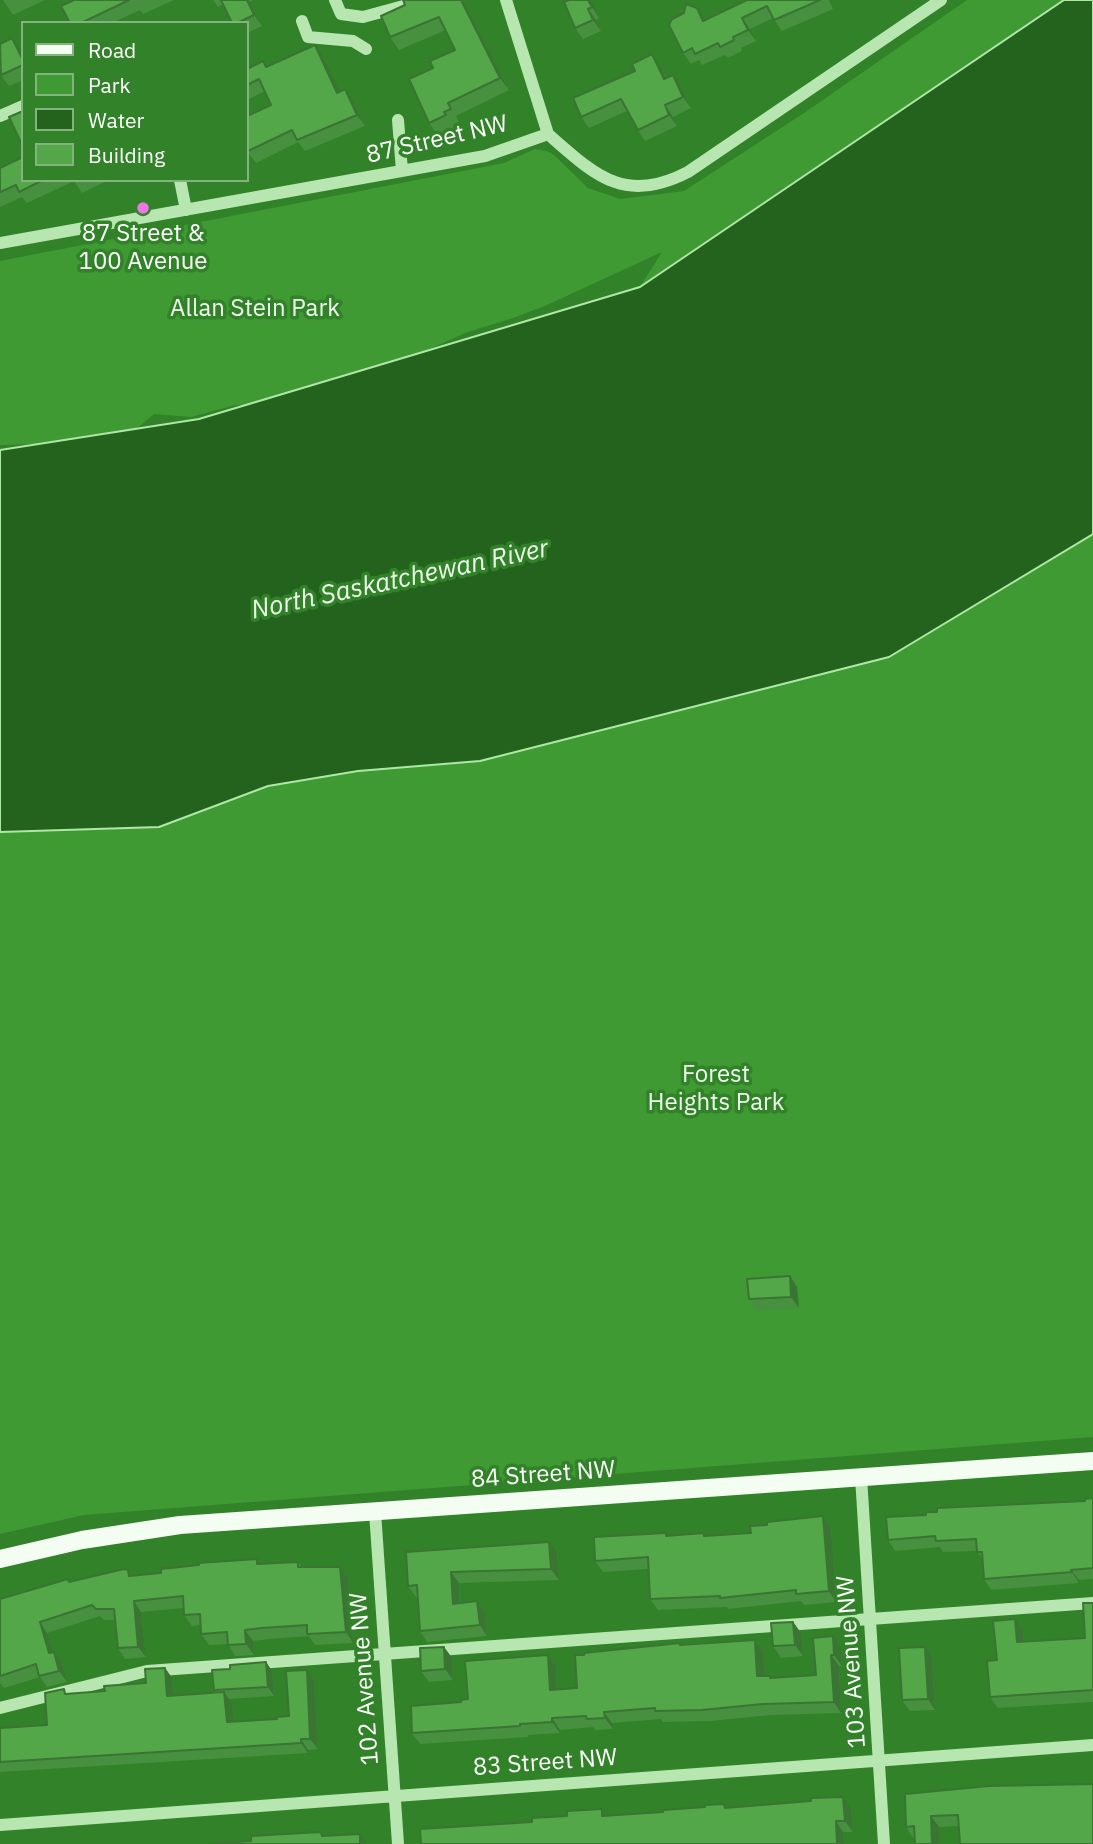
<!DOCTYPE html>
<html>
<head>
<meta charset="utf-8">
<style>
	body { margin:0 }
	#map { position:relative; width:1093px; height:1844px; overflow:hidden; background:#318228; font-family:"IBM Plex Sans",sans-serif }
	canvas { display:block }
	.legend { position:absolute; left:21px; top:21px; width:228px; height:161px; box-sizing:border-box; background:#318228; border:2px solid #83b47e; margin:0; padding:9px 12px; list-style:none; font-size:21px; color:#fff }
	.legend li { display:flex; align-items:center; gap:14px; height:35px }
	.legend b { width:35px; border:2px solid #83b47e }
</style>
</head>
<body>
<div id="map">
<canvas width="1093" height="1844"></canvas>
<ul class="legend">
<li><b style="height:9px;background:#f3fdf2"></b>Road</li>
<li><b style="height:19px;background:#3f9a33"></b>Park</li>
<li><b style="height:19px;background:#23631d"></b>Water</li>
<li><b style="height:19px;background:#53a749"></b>Building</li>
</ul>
</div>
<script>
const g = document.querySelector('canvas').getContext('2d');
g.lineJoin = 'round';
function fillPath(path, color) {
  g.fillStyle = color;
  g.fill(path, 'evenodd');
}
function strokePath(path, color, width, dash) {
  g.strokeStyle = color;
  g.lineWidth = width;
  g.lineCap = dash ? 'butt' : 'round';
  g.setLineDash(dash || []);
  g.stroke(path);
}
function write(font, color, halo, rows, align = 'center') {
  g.font = font + ' "IBM Plex Sans",sans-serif';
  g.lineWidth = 7;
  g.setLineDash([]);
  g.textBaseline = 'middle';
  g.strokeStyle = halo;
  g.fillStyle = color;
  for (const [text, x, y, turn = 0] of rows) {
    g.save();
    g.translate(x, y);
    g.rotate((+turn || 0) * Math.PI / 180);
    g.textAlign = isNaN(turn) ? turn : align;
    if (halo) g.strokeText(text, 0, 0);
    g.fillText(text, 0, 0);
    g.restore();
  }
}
fillPath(new Path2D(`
	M967,0H1064L640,287L662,252L547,305L513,318L468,332L376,372L253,406L235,405L191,417L154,414L135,430L38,444L0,445V261L504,163L535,149L547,151L554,155L588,188L620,199L684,191L804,113Z
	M1093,534V1437L84,1515L0,1534V832L159,827L268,786L358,771L889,657Z`), '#3f9a33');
const water = new Path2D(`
	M1064,0H1093V534L889,657L480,761L358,771L268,786L159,827L0,832V450L199,419L640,287Z`);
fillPath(water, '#23631d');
strokePath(water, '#aee7a6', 2);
strokePath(new Path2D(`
	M335,0L341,14L363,17L426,0
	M506,0L548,134
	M302,21L308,37L353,41L366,49
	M0,116L23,106
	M398,120L402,171
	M548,134C595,175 624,205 688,172L941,0
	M180,180L186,210
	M0,243L485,156L548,134
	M861,1477L884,1844
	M375,1512L398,1844
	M0,1708L147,1671L1093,1603
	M0,1825L1093,1745`), '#b8e6b1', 12);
strokePath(new Path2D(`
	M0,1559L82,1540L180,1525L1093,1461`), '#f3fdf2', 18);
fillPath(new Path2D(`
	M3,0H45L13,15Z
	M74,0H174L143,14L140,10L112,23H70Z
	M213,0H253L250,2L262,26L247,33V23H232L223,4L218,7Z
	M403,0H463L509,90L456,116L459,122L453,125L454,128L438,135L429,123L433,68L455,50L446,30L399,50L390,37L405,5Z
	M569,0H590L599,18L596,20L601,31L583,39L575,28Z
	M747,0H829L833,9L782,31L773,18L750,29L756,41L741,48L742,51L728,58L725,55L702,65L699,60L691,64L683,53L705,20Z
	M12,38L23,55V80L9,86L0,74Z
	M323,56L339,92L345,89L353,100L365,126L305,151L298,142L256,163L249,154L247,155V116L271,105L265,91L247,100V69L267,67Z
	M660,66L666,78L681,87L691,108L673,117L677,126L645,141L638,130L627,111L589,128L581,117Z
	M0,166L1,168L23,180H109L82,193L74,181L27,203L22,197L0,207Z
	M790,1276L797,1287L799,1308L757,1311L749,1299Z
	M1093,1498V1579L1079,1580V1583L991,1590L984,1579L983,1560L977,1551L943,1552L940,1547L895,1551L888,1540L926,1515L1085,1501Z
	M823,1516L831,1527L836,1602L804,1605L801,1601L728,1609L727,1607L658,1610L650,1599L648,1569L603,1572L595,1561L668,1536H706L751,1533L767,1525Z
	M406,1552L557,1553L559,1580L459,1583L460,1603L477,1601L485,1612L487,1636L427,1642L420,1631L418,1597H416L408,1586Z
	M298,1562L302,1567H340L348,1578L353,1643L315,1645L309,1636L269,1639L253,1641L254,1655L235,1656L228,1644L209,1645L201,1634L200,1625L192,1626L184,1615V1608L141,1612L146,1657L125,1659L118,1648L115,1620H104L100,1616L47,1633L53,1652H54L62,1663L67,1682L47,1687L40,1677L4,1688L0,1683V1599L70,1582L128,1570L131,1576Z
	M1093,1603V1702L998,1708L990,1697L997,1660L1023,1631L1024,1642L1085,1638Z
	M793,1622L801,1633L803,1656L781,1658L773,1646Z
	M813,1638L841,1648L842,1666H839L841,1713L771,1715L710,1721L663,1722L661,1719L612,1723L613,1729L595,1730L593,1727L560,1730V1733L528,1735V1737L420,1744L412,1733L461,1702L548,1655L556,1666L557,1689L577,1688L681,1645L755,1640L763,1651L764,1676H770L771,1678L816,1675Z
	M444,1647L452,1658L453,1680L429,1682L421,1671Z
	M932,1658L935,1710L910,1711L902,1700Z
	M266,1662L272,1671L274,1696L229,1699L232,1703L233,1722L277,1719L289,1716L314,1681L318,1749L308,1750V1753L0,1772V1728L47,1725L68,1694L105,1691L146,1683L165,1668L172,1678L173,1696L216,1693L214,1690L230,1669Z
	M989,1786L959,1826L939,1827L913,1838L906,1827Z
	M843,1797L851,1808L853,1832H843L844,1844H421L607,1816L811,1801Z`), '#47903f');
fillPath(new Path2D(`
	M247,0H249L262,26L254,15Z
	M461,0H463L509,90L500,78Z
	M588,0H590L593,4L599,18L592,7Z
	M588,9L596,20L601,31L593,20Z
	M742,18L750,29L756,41L748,30Z
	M12,38L20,50L23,55V60Z
	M315,45L323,56L345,104L337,93Z
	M652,54L660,66L672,91L664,79Z
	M673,75L681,87L691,108L683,97Z
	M345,89L353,100L365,126L357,115Z
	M665,105L673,117L677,126L669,115Z
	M790,1276L797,1287L799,1308L791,1297Z
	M823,1516L831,1527L836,1602L829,1591Z
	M549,1542L557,1553L559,1580L551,1569Z
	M340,1567L348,1578L353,1643L346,1632Z
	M1071,1570L1079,1580V1583L1072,1572Z
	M451,1572L459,1583L460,1615L453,1604Z
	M134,1601L141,1612L146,1657L138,1647Z
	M477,1601L485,1612L487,1636L480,1625Z
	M1015,1619L1023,1631L1025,1654L1017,1642Z
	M40,1622L47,1633L57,1664L49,1653Z
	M793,1622L801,1633L803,1656L795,1645Z
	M245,1630L253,1641L254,1655L246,1644Z
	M833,1636L841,1648L842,1666L834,1655Z
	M755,1640L763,1651L765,1687L757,1676Z
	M444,1647L452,1658L453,1680L445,1669Z
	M925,1647L932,1658L935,1710L928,1699Z
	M54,1652L62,1663L67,1682L59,1671Z
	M548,1655L556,1666L557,1701L550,1690Z
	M831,1655L839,1666L841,1713L834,1702Z
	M266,1662L272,1671L274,1696L268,1687Z
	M165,1668L172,1678L174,1707L167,1696Z
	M307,1670L314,1681L318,1749L310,1739Z
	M224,1692L232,1703L234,1732L227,1722Z
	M604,1712L612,1723L613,1729L605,1718Z
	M552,1718L560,1730V1733L552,1722Z
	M301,1739L308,1750V1753L301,1743Z
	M843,1797L851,1808L853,1832L845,1821Z
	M931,1816L939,1827V1844H932Z
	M836,1821L843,1832L844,1844H837Z
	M360,1834L367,1844H360Z`), '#3a7533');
const building = new Path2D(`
	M74,0H129L81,23H70L61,6Z
	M221,0H247L254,15L237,23H232Z
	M403,0H461L500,78L448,103L451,109L444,112L446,115L429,123L409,79L433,68L430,61L455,50L439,17L390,37L381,16L405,5Z
	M569,0H588L592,7L588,9L593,20L575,28L564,2Z
	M747,0H820L774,20L767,6L742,18L748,30L733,37L734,40L720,47L718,43L695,54L692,48L683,53L669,25L672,19L684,13L686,4L697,8L703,21Z
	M12,38L23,60V65L1,75L0,44Z
	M315,45L337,93L345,89L357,115L297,140L292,130L248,151L247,149V116L271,105L259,79L247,85V69L263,61L266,67Z
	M652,54L664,79L673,75L683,97L665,105L669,115L638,130L621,99L581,117L573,98L635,71L632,64Z
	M23,111V147L9,117Z
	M23,157V180H43L19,192L16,185L0,192V168Z
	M790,1276L791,1297L749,1299L747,1279Z
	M1093,1498V1568L1071,1570L1072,1572L984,1579L982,1552H977L976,1539L936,1541L935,1536L888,1540L886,1517L926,1515V1512H937V1508L1085,1501V1499Z
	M823,1516L829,1591L796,1594V1590L720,1598V1596L650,1599L648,1557L595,1561L594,1537L666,1533V1536L704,1533V1536L751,1533L750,1526L767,1525V1522Z
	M549,1542L551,1569L451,1572L453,1604L477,1601L480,1625L420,1631L417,1585L408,1586L406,1552Z
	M257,1559V1564L298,1562V1567H340L346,1632L307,1634V1625L261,1628L245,1630L246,1644L228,1645L227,1632L201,1634L200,1614L184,1615L183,1596L134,1601L138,1647L118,1648L114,1609H96L92,1605L40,1622L49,1653L54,1652L59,1671L39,1676L36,1664L0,1676V1599L68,1579L69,1582L124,1569L128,1570L129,1576L161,1573V1569L199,1565L198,1563Z
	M1083,1603H1093V1690L990,1697L987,1661L997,1660L993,1621L1015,1619L1017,1642L1085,1638Z
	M793,1622L795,1645L773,1646L771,1623Z
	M833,1636L834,1655H831L834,1702L763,1704L702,1710L655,1711V1708L604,1712L605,1718L587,1719L586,1716L552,1718V1722L520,1724V1726L412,1733L411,1706L461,1702V1700L468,1699L465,1661L548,1655L550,1690L577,1688L575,1655H584V1653L680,1643V1645L755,1640L757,1676H770V1678L816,1675L813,1638Z
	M444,1647L445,1669L421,1671L420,1648Z
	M925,1647L928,1699L902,1700L899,1648Z
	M266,1662L268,1687L214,1690L212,1670L230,1669V1665Z
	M165,1668L167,1696L224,1692L227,1722L277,1719L276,1717L289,1716L286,1671L307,1670L310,1739H301V1743L0,1762V1728L47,1725L45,1693L64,1689L65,1694L105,1691L104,1686L146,1683L145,1669Z
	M1093,1784V1844H960L958,1815L931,1816L932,1844H915L914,1826L906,1827L905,1794L989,1786Z
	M843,1797L845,1821H836L837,1844H421L420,1829L532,1822V1818L567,1816V1811L602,1809V1816L663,1812V1810L705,1807V1805L724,1804L725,1808L811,1801V1798Z
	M321,1832L322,1836L360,1834V1844H209L251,1841V1836Z`);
fillPath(building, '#53a749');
strokePath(building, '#3a7533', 2);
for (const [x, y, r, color] of [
	[143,208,7,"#ee78e8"]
]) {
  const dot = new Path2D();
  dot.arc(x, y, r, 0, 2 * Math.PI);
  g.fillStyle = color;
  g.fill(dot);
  strokePath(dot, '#318228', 2.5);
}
write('24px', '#fff', '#318228', [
	["87 Street NW",437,140,-13],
	["84 Street NW",543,1475,-4],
	["103 Avenue NW",852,1662,-94],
	["102 Avenue NW",365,1679,-94],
	["83 Street NW",545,1763,-4]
]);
write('24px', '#fff', '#318228', [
	["87 Street &",143,234],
	["100 Avenue",143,262]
]);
write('24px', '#effbee', '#318228', [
	["Allan Stein Park",255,309],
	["Forest",716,1075],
	["Heights Park",716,1103]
]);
write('italic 26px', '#f0fbee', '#318228', [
	["North Saskatchewan River",400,580,-12]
]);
</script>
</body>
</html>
